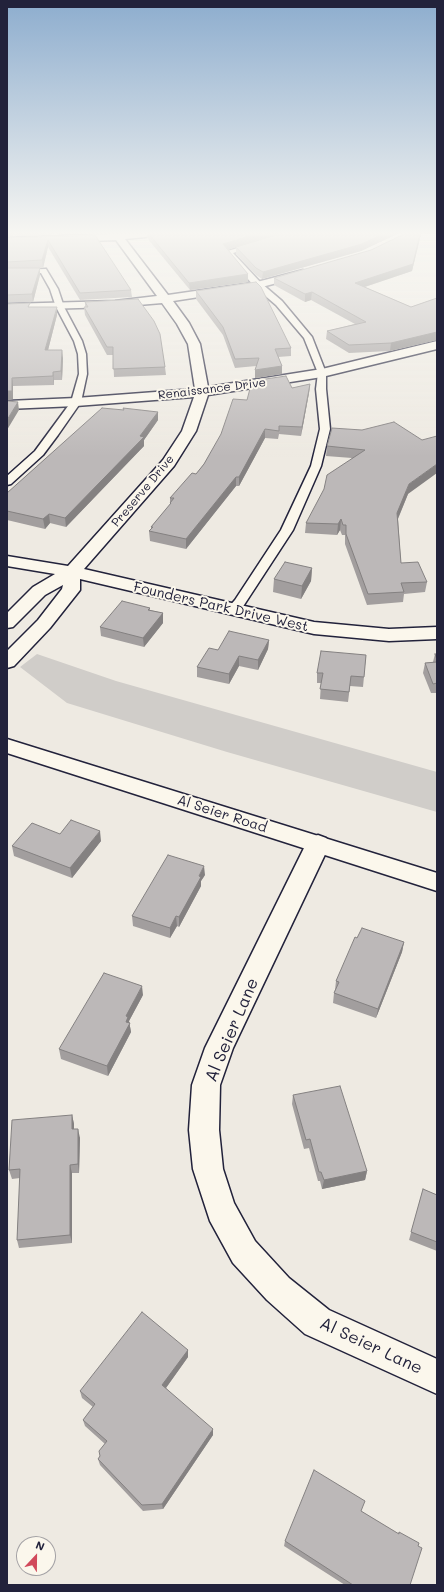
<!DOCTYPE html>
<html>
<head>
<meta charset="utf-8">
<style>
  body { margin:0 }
  #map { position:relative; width:444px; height:1592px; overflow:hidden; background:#eeeae2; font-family:Mali,sans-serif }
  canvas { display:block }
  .frame { position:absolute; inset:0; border:8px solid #22223b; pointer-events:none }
  .north { position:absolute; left:16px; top:1536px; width:40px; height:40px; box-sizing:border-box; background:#fbf7ec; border:1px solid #a4a2a5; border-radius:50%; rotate:22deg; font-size:11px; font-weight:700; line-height:16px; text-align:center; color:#22223b }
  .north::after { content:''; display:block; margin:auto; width:14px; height:18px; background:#d1495b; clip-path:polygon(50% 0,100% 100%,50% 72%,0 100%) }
</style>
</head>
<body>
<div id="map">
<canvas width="444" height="1592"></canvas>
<div class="frame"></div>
<div class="north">N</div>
</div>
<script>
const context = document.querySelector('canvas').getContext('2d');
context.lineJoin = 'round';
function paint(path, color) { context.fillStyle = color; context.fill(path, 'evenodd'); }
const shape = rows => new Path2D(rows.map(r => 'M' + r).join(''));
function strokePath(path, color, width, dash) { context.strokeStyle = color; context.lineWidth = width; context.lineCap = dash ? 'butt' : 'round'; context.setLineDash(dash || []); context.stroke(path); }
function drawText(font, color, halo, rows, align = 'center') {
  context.font = font + ' Mali,sans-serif'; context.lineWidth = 4; context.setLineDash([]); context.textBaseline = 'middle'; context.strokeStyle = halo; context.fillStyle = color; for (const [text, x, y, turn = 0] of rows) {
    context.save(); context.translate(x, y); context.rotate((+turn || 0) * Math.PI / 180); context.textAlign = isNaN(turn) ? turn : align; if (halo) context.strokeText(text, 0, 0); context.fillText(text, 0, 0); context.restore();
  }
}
const green = shape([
  [37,654,116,681,437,772,437,812,227,752,67,703,20,667]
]);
const lane = shape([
  [286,234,297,234,233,253,261,283,282,301,312,337,326,373,326,389,330,429,321,466,293,530,244,605,236,613,232,614,226,610,235,600,281,530,311,466,320,429,316,389,318,373,304,338,276,305,255,287,224,252,286,234],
  [46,269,58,289,64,307,82,341,86,354,87,374,81,402,58,435,43,455,11,484,7,485,7,476,35,451,71,402,79,374,78,354,74,341,56,307,50,289,41,273,7,274,7,270,46,269]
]);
const street = shape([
  [111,234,151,234,146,237,125,239,168,295,257,282,303,270,308,273,307,275,258,288,173,301,189,323,200,344,208,387,322,369,437,341,437,349,322,377,208,395,196,431,174,466,84,569,314,622,389,629,437,627,437,639,389,641,314,634,80,579,80,590,50,628,14,666,7,668,7,651,38,620,62,589,63,585,45,595,13,627,7,628,7,613,33,587,55,574,7,566,7,556,68,566,163,460,182,431,194,397,76,406,7,409,7,401,76,398,195,389,188,344,177,324,162,303,115,307,7,310,7,304,115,301,157,296,116,240,7,244,7,238,111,234],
  [318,835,326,838,330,844,233,1048,220,1085,219,1130,223,1169,234,1203,255,1241,289,1278,329,1310,437,1359,437,1394,305,1334,267,1300,233,1263,210,1221,193,1169,189,1130,192,1085,205,1048,306,844,310,838,318,835]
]);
const secondary = shape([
  [7,739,437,873,437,891,7,753,7,739]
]);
const wall = shape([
  [7,234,71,234,7,236],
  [147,234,397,234,361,251,262,279,256,275,236,254,236,247,228,250,248,274,248,282,190,290,147,238],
  [404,234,421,234,412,271,365,287,411,307,437,298,437,340,390,351,349,353,326,339,327,331,355,324,311,300,305,302,274,285,274,278,371,250],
  [95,235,131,290,132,297,80,300,48,247,43,268,36,268,40,275,33,302,7,302,7,238],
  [196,291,291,348,291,356,278,357,282,366,282,374,255,378,256,366,235,368,223,335,196,299],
  [85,302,165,367,166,375,114,377,113,355,107,355,85,315,84,307,85,307],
  [30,307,57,315,48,350,63,358,62,380,54,380,54,385,13,386,13,399,7,400],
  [310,384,309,393,301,436,279,434,278,439,265,438,239,486,236,486,186,549,150,541,149,531,151,529,151,527,170,505,170,498,196,474,204,464,247,400,292,388],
  [158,412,158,420,144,440,144,446,66,527,50,523,45,529,7,520,7,493],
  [362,430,408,494,398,519,401,563,427,582,425,592,404,594,403,602,367,605,345,544,345,535,342,535,340,530,337,535,305,533,306,523,352,458,326,456,327,446],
  [312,568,311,581,301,599,273,592,274,579],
  [150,608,150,610,163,613,163,623,144,647,101,636,100,627],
  [269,640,268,649,258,670,239,666,229,684,197,677,197,667,218,650],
  [435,654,437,654,437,693,431,693,423,673,425,663,433,662],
  [366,655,363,687,350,686,348,702,320,699,321,683,317,683,317,673],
  [60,834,101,841,72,878,14,856,12,846],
  [205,875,201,881,201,886,179,927,177,926,170,938,133,926,132,916],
  [357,938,404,942,402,952,376,1018,333,1003,334,993,335,990,336,981],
  [143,995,129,1021,131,1032,108,1076,61,1059,59,1049],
  [293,1095,367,1171,365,1180,322,1189,320,1181,318,1181,309,1148,304,1149,292,1104],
  [72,1115,74,1124,74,1129,80,1138,79,1173,72,1173,72,1243,19,1248,17,1240,20,1178,12,1179,9,1170],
  [423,1189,437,1195,437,1251,409,1240],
  [188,1350,188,1357,166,1388,213,1435,163,1509,143,1511,100,1465,98,1459,100,1456,105,1444,85,1426,83,1420,93,1407,82,1398,80,1391],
  [361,1511,398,1534,399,1532,410,1585,345,1585,284,1546,285,1541]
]);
const shadedWall = shape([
  [257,234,281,234,223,251,223,244],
  [383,234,397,234,361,251,262,279,263,272],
  [420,234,421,234,412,271,355,290,355,283],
  [48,240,48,247,43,268,42,260],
  [40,268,40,275,33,302,32,294],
  [248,274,248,282,190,290,189,283],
  [312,292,311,300,305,302,305,294],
  [57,307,57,315,46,358,45,350],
  [437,332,437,340,390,351,391,343],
  [62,350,63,358,62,380,61,371],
  [282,366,282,374,255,378,255,370],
  [53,372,54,380,54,385,53,376],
  [12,378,13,386,13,399,7,400,7,391],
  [310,384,309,393,301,436,302,427],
  [18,402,19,410,7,430,7,420],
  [158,412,158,420,144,440,144,446,66,527,65,518,140,436],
  [265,429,265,438,239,486,239,477],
  [437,464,437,473,408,494,396,523,397,513,409,484],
  [236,477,236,486,186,549,186,539],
  [49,514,50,523,45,529,43,519],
  [341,519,340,530,337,535,338,524],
  [312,568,311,581,301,599,302,586],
  [163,613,163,623,144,647,143,638],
  [269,640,268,649,258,670,258,660],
  [239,656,239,666,229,684,229,674],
  [100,831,101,841,72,878,70,868],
  [204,866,205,875,201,881,201,886,179,927,179,917,199,876],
  [176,916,177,926,170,938,170,928],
  [404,942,402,952,376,1018,378,1009],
  [142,986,143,995,129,1021,131,1032,108,1076,107,1066,126,1016],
  [72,1115,74,1124,74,1138,72,1129],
  [78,1129,80,1138,79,1173,78,1164],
  [70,1165,72,1173,72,1243,70,1235],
  [367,1171,365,1180,322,1189,324,1180],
  [188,1350,188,1357,163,1392,162,1385],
  [213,1429,213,1435,163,1509,162,1504]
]);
const building = shape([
  [149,234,257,234,223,244,248,274,189,283,149,234],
  [279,234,383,234,362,244,263,272,256,268,236,247,279,234],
  [404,234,420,234,413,264,355,283,411,307,437,298,437,332,391,343,349,345,327,331,366,322,312,292,305,294,274,278,371,250,404,234],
  [95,235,131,290,80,293,48,240,42,260,7,262,7,238,95,235],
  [7,268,40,268,32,294,7,295,7,268],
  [256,282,261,287,291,348,275,349,282,366,255,370,259,358,235,359,223,327,196,291,256,282],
  [138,299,154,321,160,334,165,367,113,369,113,347,107,347,84,307,88,307,85,302,138,299],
  [30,303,28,307,57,307,45,350,62,350,61,371,53,372,53,376,12,378,12,391,7,391,7,304,30,303],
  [286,376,292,388,310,384,302,427,279,426,279,431,265,429,239,477,236,477,186,539,149,531,153,527,151,527,171,503,170,503,174,498,170,498,192,473,196,474,204,464,221,434,233,399,247,400,252,381,286,376],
  [7,401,18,402,7,420,7,401],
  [102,408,124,410,123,408,158,412,140,436,144,437,65,518,49,514,43,519,7,511,7,493,102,408],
  [394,422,422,440,437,436,437,464,409,484,397,513,401,563,418,562,427,582,401,583,404,592,368,594,346,534,346,525,343,525,341,519,338,524,306,523,324,489,327,475,365,450,327,446,332,428,362,430,394,422],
  [285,562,312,568,302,586,274,579,285,562],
  [122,601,150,608,148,610,163,613,143,638,100,627,122,601],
  [229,631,269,640,258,660,239,656,229,674,197,667,209,648,218,650,229,631],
  [321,651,366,655,364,677,351,676,349,692,320,689,323,673,317,673,321,651],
  [435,654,437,654,437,660,435,654],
  [437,662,437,683,433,684,425,663,437,662],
  [71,820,100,831,70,868,12,846,32,823,60,834,71,820],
  [168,855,204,866,199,876,201,877,179,917,176,916,170,928,132,916,168,855],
  [362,928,404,942,378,1009,334,993,339,982,336,981,355,937,357,938,362,928],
  [104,973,142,986,126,1016,128,1017,126,1022,130,1023,107,1066,59,1049,104,973],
  [340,1086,367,1171,324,1180,321,1172,319,1172,310,1139,306,1140,293,1095,340,1086],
  [72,1115,72,1129,78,1129,78,1164,70,1165,70,1235,17,1240,20,1169,9,1170,12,1120,72,1115],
  [423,1189,437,1195,437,1242,411,1232,423,1189],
  [142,1312,188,1350,162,1385,213,1429,162,1504,142,1505,98,1459,100,1456,99,1451,107,1441,83,1420,95,1404,80,1391,142,1312],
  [314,1470,365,1501,361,1511,399,1534,399,1532,419,1543,418,1546,422,1548,410,1585,353,1585,285,1541,314,1470]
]);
const farStreetnames = [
  ["Renaissance Drive",212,389,-7],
  ["Preserve Drive",143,491,-50]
];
const streetNames = [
  ["Founders Park Drive West",221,607,13],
  ["Al Seier Road",222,814,18]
];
const nearStreetnames = [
  ["Al Seier Lane",232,1030,-67],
  ["Al Seier Lane",371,1346,25]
];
paint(green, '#d0cdc9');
strokePath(lane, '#22223b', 3);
strokePath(street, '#22223b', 3);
strokePath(secondary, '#22223b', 3);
paint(lane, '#fbf7ec');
paint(street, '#fbf7ec');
paint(secondary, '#fbf7ec');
paint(wall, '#a29e9e');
paint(shadedWall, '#848181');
paint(building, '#bcb8b8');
strokePath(building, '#848181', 1);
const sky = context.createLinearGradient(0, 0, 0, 457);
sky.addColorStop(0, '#8dadce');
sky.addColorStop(0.51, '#f7f6f2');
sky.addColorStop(1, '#f7f6f200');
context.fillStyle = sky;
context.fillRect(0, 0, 444, 457);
drawText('12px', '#22223b', '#fbf7ec', farStreetnames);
drawText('14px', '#22223b', '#fbf7ec', streetNames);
drawText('17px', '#22223b', '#fbf7ec', nearStreetnames);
</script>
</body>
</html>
